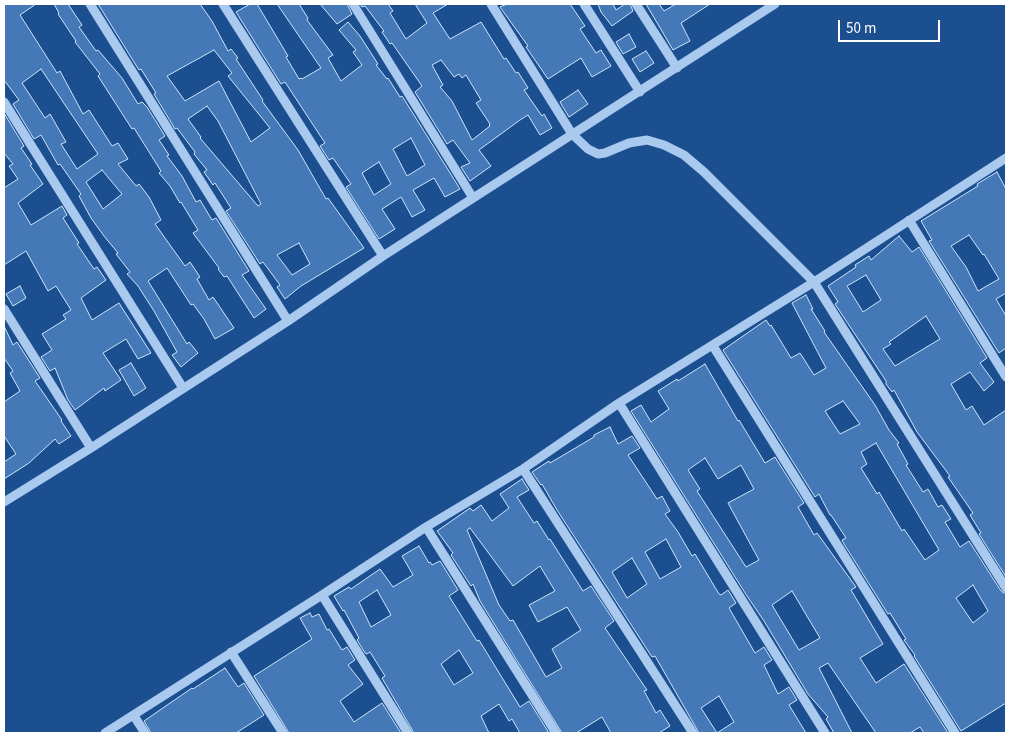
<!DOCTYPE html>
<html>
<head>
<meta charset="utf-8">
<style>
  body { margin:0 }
  #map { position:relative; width:1010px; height:737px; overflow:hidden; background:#1b4f8f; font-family:"Source Sans 3",sans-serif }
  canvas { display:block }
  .frame { position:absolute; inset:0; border:5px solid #fff; pointer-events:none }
  .scale { position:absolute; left:838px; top:20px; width:102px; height:22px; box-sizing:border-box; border:2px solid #fff; border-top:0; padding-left:6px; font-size:15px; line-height:18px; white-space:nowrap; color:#fff; -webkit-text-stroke:4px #1b4f8f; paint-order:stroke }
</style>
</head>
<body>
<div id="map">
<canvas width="1010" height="737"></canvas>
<div class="frame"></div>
<div class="scale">50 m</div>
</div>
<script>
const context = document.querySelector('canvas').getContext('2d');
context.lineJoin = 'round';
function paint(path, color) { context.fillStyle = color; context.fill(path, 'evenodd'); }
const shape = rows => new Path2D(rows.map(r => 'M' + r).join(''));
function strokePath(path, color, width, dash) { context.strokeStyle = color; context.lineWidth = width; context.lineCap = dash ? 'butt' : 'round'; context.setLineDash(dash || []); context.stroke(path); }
const building = shape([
  [4,4,36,4,20,15,57,73,60,71,83,114,89,110,112,146,118,143,128,159,118,164,136,186,139,184,149,197,161,220,155,224,185,266,190,262,200,277,197,279,209,300,213,297,234,328,215,339,204,319,193,304,191,305,167,268,148,281,187,344,189,342,198,353,181,367,172,355,177,352,154,311,138,286,127,274,130,272,116,254,118,253,104,236,91,218,79,196,81,194,60,164,58,165,41,135,34,139,13,104,19,100,4,80,4,4],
  [41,69,98,154,77,169,61,144,66,142,50,114,45,118,22,83,41,69],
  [102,170,122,194,103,209,86,182,102,170],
  [54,4,68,4,82,25,79,27,96,51,98,50,122,78,138,104,142,102,147,107,165,136,159,140,169,155,167,156,182,176,196,202,200,200,212,220,216,218,249,271,242,275,266,309,254,318,227,276,224,277,218,269,219,268,193,233,198,230,181,202,180,203,170,186,159,173,161,171,134,128,132,129,98,76,100,74,75,42,76,41,58,14,59,13,54,4],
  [98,4,200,4,212,21,228,51,231,49,238,58,236,59,263,100,262,101,298,150,326,199,328,198,364,248,301,286,285,299,277,287,280,285,263,262,260,264,226,211,231,208,215,183,213,185,204,172,207,170,194,154,195,152,177,128,175,129,154,94,156,93,141,69,139,70,98,4],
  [214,50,232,73,228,76,270,128,251,142,219,81,185,101,167,76,214,50],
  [207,106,218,121,261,204,258,206,200,138,201,137,188,119,207,106],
  [299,243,310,264,292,275,277,255,299,243],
  [250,4,257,4,288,56,286,57,299,79,301,78,302,79,321,68,277,4,299,4,308,18,307,20,333,55,328,58,341,81,362,65,353,52,356,50,339,30,348,22,360,36,378,64,376,65,387,79,388,78,400,97,402,96,404,99,460,189,445,197,434,178,413,190,425,210,412,217,401,197,382,209,395,229,379,239,346,187,351,184,333,158,329,160,320,146,325,143,285,82,281,84,236,12,250,4],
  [411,138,425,165,407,176,393,149,411,138],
  [379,162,391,184,374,195,362,173,379,162],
  [320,4,347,4,352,14,337,24,320,4],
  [360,4,388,4,393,11,390,13,406,39,427,23,415,4,448,4,433,13,450,39,481,22,504,59,506,58,516,73,518,72,528,88,524,90,542,116,544,114,552,128,540,135,528,115,520,120,479,150,491,166,470,181,461,167,470,163,453,140,447,144,415,92,422,86,392,43,390,44,382,32,384,31,365,6,362,7,360,4],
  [441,60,454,77,459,74,462,78,466,75,481,100,476,103,490,124,489,125,490,126,472,140,452,101,440,87,443,85,432,65,441,60],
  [507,4,570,4,585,26,580,29,596,53,601,50,611,66,592,77,581,58,548,79,526,47,528,46,500,7,507,4],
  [598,4,613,4,616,10,625,4,630,4,633,11,612,26,601,12,598,4],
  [646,4,659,4,664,11,676,4,710,4,681,23,690,41,673,50,646,4],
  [629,34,636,47,623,54,616,42,629,34],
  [646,51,654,63,640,72,632,59,646,51],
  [578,90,588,104,569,117,560,102,578,90],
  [4,113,24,146,21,148,32,164,30,165,43,184,18,203,31,225,62,206,67,215,63,218,79,243,77,244,94,269,97,267,106,280,81,298,92,320,119,303,151,353,138,359,126,339,103,353,121,380,105,391,104,388,75,410,68,400,55,368,50,371,41,357,52,350,42,334,66,319,63,315,71,310,56,286,48,291,26,251,4,265,4,188,18,179,9,166,13,164,4,153,4,113],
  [997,172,1006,189,1006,293,996,299,1006,316,1006,348,999,353,929,241,932,240,921,221,978,186,977,184,997,172],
  [969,235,983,255,984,254,999,279,978,291,966,267,951,246,969,235],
  [899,236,912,252,919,247,987,358,980,363,994,382,984,391,970,372,951,384,966,410,972,406,984,425,1006,410,1006,577,979,534,981,533,970,515,973,513,948,477,950,476,917,432,894,390,892,392,886,384,886,381,835,304,838,302,828,286,856,267,855,265,869,256,871,260,899,236],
  [866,275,881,300,863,312,847,286,866,275],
  [926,316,940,339,895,366,883,349,891,344,889,342,926,316],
  [20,286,26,298,13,306,6,294,20,286],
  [806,295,813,309,811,309,825,331,824,332,875,405,889,430,899,443,897,444,908,464,906,465,923,492,928,489,938,507,942,505,951,519,945,522,960,547,969,541,1001,591,1006,594,1006,703,961,731,914,656,915,655,904,640,906,639,890,613,888,614,844,544,842,540,846,538,831,515,830,515,819,494,815,497,723,350,766,320,770,326,771,325,791,358,800,353,814,375,826,368,792,303,806,295],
  [843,401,860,424,840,434,825,411,843,401],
  [876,443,939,550,925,560,904,529,902,531,879,492,877,494,861,468,867,464,861,452,876,443],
  [973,585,988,611,973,623,956,598,973,585],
  [4,326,13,345,17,342,40,378,35,381,62,420,61,421,71,436,59,444,55,439,29,463,4,479,4,462,16,454,4,436,4,402,20,391,10,373,13,371,4,358,4,326],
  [131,363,146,388,134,396,119,370,131,363],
  [705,364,738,421,739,420,765,463,775,457,804,503,798,507,814,535,817,533,856,587,851,590,883,644,860,658,876,683,904,664,948,733,924,733,920,727,910,733,876,733,828,663,819,668,852,733,834,733,826,719,828,717,808,694,764,621,747,596,631,411,641,405,651,422,669,409,658,391,677,379,678,381,705,364],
  [705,458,718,479,741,465,754,489,728,503,759,560,746,567,697,491,700,489,688,470,705,458],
  [792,591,820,638,799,650,772,605,792,591],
  [610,427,618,444,632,436,640,448,628,455,657,499,662,496,670,511,665,514,678,532,692,556,695,554,719,594,721,595,728,590,736,603,729,608,755,653,764,647,772,660,764,665,778,694,789,687,797,700,789,705,806,733,699,733,655,656,652,657,557,510,542,484,541,485,532,472,549,461,550,463,594,437,594,435,610,427],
  [666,539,681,567,660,579,645,552,666,539],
  [632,558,647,584,627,598,612,572,632,558],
  [719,696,734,722,717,733,701,708,719,696],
  [522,479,529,490,517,497,534,523,537,521,549,540,550,539,583,591,591,586,614,621,605,628,647,690,644,691,656,713,660,710,670,726,659,733,611,733,602,717,576,733,562,733,480,601,473,584,471,586,451,555,453,553,437,531,470,508,473,511,481,505,492,521,509,508,500,494,522,479],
  [470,528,513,586,540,566,555,591,529,605,538,622,567,607,581,630,552,649,562,668,546,677,513,620,510,621,499,605,467,530,470,528],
  [419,546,429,563,430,562,432,565,440,561,458,590,449,596,477,641,479,640,520,707,529,701,549,733,520,733,512,719,509,721,499,704,481,716,489,733,414,733,382,678,385,676,370,652,367,654,365,653,357,640,359,638,344,610,343,611,334,596,349,587,351,589,380,569,393,587,413,575,402,556,419,546],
  [377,590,391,615,371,627,359,602,377,590],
  [459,650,473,673,454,685,441,664,459,650],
  [310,613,312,617,319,614,327,630,329,629,342,650,347,647,355,660,348,665,363,684,340,701,354,722,382,703,401,733,289,733,254,676,312,639,300,618,310,613],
  [225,668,238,687,244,683,264,715,236,733,151,733,144,721,192,688,193,689,225,668]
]);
const minor = shape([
  [90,4,288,321],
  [223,4,383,256],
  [353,4,473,198],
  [491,4,572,134,588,149,598,154,605,153,629,143,647,140,664,145,684,155,704,172,814,282,1006,588],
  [584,4,640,92],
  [636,4,677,68],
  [4,102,183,388],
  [909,220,1006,377],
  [4,309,91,448],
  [713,346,955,733],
  [619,403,825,733],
  [523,469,693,733],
  [4,502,91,448,288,321,383,256,775,4],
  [426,527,556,733],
  [322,595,426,527,523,469,619,403,814,282,1006,158],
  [231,652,283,733],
  [134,716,145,733],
  [105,733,322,595,408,733]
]);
paint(building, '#4478b7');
strokePath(building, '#cfe3fa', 1);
strokePath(minor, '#a9c9ee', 9);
</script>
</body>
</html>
